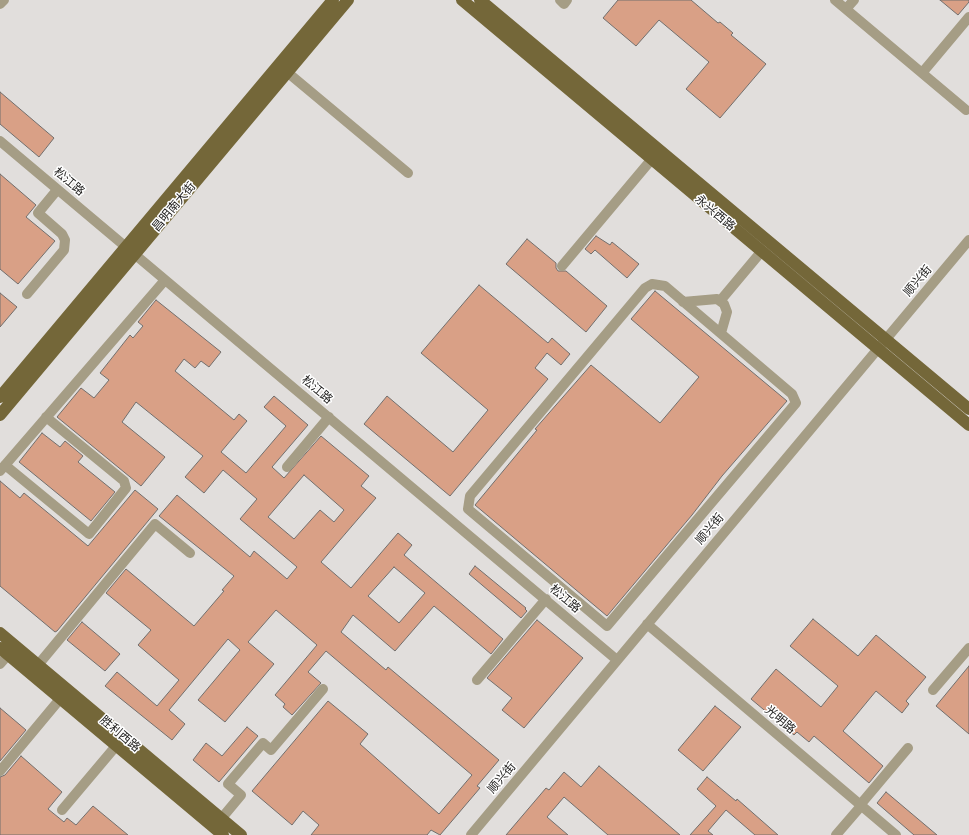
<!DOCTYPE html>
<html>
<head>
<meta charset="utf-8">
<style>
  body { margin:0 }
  canvas { display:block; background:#e1dedc }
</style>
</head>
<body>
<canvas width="969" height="835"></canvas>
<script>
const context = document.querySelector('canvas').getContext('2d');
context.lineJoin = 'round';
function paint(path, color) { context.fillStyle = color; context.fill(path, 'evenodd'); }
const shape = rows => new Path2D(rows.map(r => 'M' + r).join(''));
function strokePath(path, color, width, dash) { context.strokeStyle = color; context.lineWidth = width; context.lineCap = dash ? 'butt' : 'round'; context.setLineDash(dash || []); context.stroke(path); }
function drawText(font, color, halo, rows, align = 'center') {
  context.font = font + ' Figtree,"Noto Sans SC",sans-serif'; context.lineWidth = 3; context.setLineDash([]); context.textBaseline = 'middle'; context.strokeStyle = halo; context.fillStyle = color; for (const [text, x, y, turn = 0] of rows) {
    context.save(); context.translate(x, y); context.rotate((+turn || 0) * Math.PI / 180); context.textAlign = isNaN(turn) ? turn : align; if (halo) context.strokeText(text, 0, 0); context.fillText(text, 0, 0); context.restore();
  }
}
const building = shape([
  [618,0,691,0,718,23,720,22,733,33,731,35,766,64,720,118,686,89,709,62,659,20,636,46,603,18,618,0],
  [940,0,969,0,969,2,958,15,940,0],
  [0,92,54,138,39,157,0,124,0,92],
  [0,174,36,205,26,217,55,241,18,284,0,269,0,174],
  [596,236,610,245,612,242,639,264,627,278,595,250,591,254,585,249,596,236],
  [527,239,556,263,556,268,558,271,566,271,607,306,586,332,506,264,527,239],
  [479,285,548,343,552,338,570,354,561,365,547,353,535,368,548,379,450,496,364,424,387,396,453,452,488,410,421,353,479,285],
  [655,291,787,401,722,476,692,515,607,616,475,505,537,430,535,429,591,365,660,423,699,377,631,319,655,291],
  [0,293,17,307,0,327,0,293],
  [156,300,221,352,209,367,201,361,195,368,184,359,175,371,234,420,239,414,247,421,221,452,246,473,286,426,264,407,274,396,308,425,272,467,284,478,321,436,369,476,361,486,376,498,321,562,351,588,398,533,412,545,404,555,503,639,491,654,434,606,395,651,353,615,341,632,386,670,388,667,499,760,477,786,480,788,440,835,431,830,427,835,311,835,319,825,303,811,292,825,252,791,328,701,368,734,360,744,439,814,472,775,326,651,308,672,321,683,292,715,283,707,285,704,275,695,317,645,276,610,248,642,274,664,225,722,198,700,240,650,228,639,169,710,185,724,172,740,105,686,117,672,157,706,179,680,138,645,151,630,106,593,126,569,194,626,224,591,222,590,234,576,159,516,177,495,250,557,254,551,287,579,297,567,240,519,257,499,223,470,204,493,185,477,203,456,136,402,122,422,165,457,141,486,57,417,81,388,94,398,109,380,100,373,130,335,133,338,143,326,138,322,156,300],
  [304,475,344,510,334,522,320,510,294,539,268,517,304,475],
  [394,567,425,593,399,623,368,596,394,567],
  [42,433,60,447,65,441,83,456,78,462,115,492,91,521,19,462,42,433],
  [0,481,20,498,24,493,88,546,135,490,158,509,57,631,55,632,0,586,0,481],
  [475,566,526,608,525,609,527,611,521,618,469,574,475,566],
  [813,619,858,656,876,635,926,677,906,701,909,704,902,713,876,691,843,731,883,766,869,783,814,736,809,742,797,732,794,735,751,699,776,669,821,707,838,686,790,646,813,619],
  [537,620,583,658,524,728,502,710,512,698,487,678,537,620],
  [82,622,120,654,105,671,67,640,82,622],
  [969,666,969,734,936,706,969,666],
  [715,706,741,727,703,771,678,750,715,706],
  [0,708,26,730,0,761,0,708],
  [247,727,258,736,219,782,193,760,206,743,222,756,247,727],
  [21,756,62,792,48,809,64,822,67,818,76,825,93,806,128,835,0,835,0,777,5,775,21,756],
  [599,766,680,835,608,835,564,797,547,817,568,835,506,835,546,788,549,790,564,772,581,787,599,766],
  [707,777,736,801,737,799,778,835,755,835,726,810,708,831,713,835,690,835,716,806,697,789,707,777],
  [886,792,937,835,914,835,877,803,886,792]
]);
const minor = shape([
  [560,0,564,4,567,0],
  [835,0,966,110],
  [0,4,4,0],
  [846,9,854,0],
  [287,72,408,173],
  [922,73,969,17],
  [0,141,617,660],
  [562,266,651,160],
  [652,284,665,286,792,394,796,403,607,626,468,509,470,496,645,288,652,284],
  [27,294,64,250,65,240,62,234,38,213,57,190],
  [720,301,761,252],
  [683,302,717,299,724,304,727,312,721,333],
  [5,465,89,534,126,488,124,481,46,417],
  [287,467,329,417],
  [0,471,165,280],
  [647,624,896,835],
  [0,664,8,655],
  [38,665,155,524,190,553],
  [477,680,546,599],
  [933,690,969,648],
  [0,771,60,699],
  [860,805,908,748],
  [62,810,116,746],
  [221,819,241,795,228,784,263,743,271,750,323,689],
  [471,835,969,240],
  [836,835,861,806]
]);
const major = shape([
  [462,0,969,425],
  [480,0,969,409],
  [0,397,333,0],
  [0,415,348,0],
  [0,633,241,835],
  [0,648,223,835]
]);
const streetNames = [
  ["松江路",69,182,40],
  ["昌明南大街",174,207,-50],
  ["永兴西路",715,213,40],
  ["顺兴街",918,281,-50],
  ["松江路",317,390,40],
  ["顺兴街",710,529,-50],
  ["松江路",565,599,40],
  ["光明路",780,720,40],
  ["胜利西路",120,734,40],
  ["顺兴街",502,778,-50]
];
paint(building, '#d9a086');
strokePath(building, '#726f6d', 1);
strokePath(minor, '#a59d85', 10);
strokePath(major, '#746739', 12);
drawText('12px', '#1d1c1b', '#fff', streetNames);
</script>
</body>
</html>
